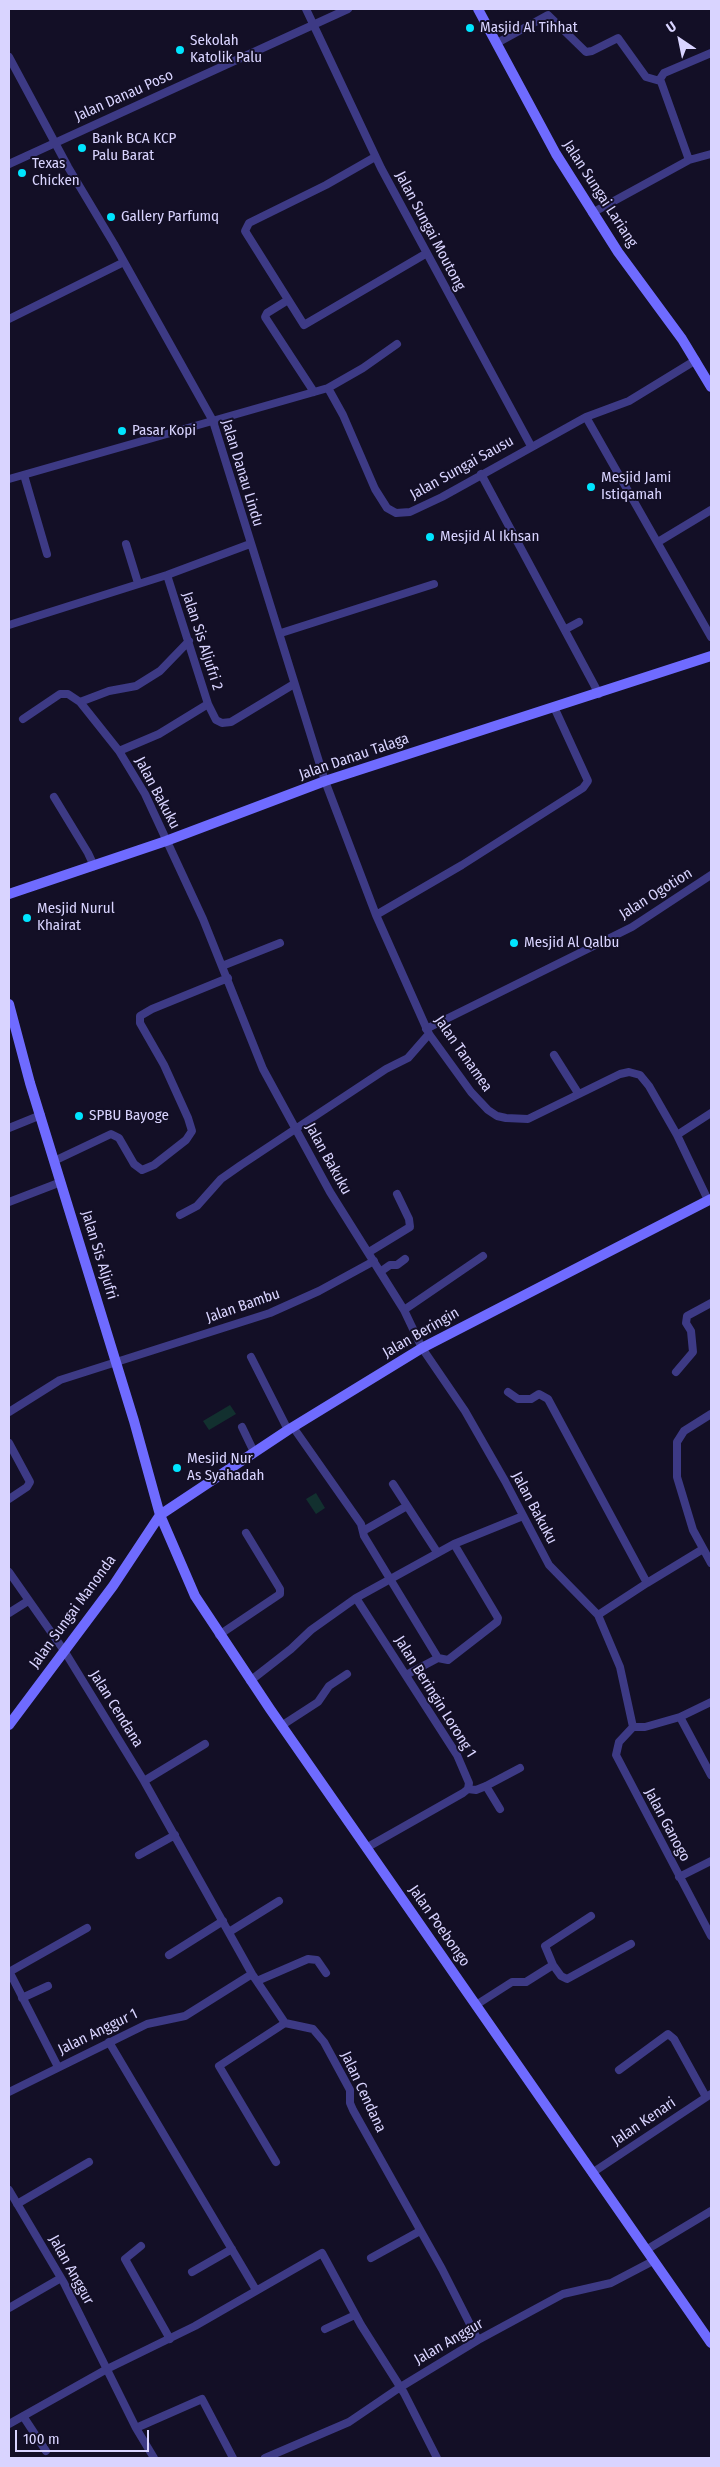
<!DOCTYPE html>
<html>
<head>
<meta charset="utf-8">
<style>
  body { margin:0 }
  #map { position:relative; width:720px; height:2467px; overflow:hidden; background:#130f26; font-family:"Fira Sans Condensed",sans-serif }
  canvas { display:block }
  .frame { position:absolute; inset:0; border:10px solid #d9d4ff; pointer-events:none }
  .north { position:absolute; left:655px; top:15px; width:50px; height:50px; -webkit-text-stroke:4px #130f26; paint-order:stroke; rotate:326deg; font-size:14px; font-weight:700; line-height:20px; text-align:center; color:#d9d4ff }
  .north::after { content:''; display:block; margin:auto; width:18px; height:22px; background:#d9d4ff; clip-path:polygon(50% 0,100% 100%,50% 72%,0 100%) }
  .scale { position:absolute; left:15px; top:2430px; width:134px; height:22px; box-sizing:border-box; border:2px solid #d9d4ff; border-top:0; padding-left:6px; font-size:15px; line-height:18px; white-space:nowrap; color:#d9d4ff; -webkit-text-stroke:4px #130f26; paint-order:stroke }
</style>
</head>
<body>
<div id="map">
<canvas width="720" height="2467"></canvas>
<div class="frame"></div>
<div class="north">U</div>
<div class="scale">100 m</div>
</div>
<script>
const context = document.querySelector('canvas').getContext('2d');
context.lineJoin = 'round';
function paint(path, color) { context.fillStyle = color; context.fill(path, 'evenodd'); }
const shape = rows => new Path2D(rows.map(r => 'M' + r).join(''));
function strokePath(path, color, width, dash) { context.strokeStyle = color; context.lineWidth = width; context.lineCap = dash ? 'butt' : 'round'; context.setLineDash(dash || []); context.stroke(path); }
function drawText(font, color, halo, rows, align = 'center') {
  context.font = font + ' "Fira Sans Condensed",sans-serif'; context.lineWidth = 4; context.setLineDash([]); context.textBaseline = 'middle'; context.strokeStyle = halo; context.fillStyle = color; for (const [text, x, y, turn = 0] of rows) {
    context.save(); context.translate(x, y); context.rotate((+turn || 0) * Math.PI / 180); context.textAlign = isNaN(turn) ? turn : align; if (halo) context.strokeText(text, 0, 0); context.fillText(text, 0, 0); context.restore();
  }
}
const green = shape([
  [230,1405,236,1414,209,1430,203,1421],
  [316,1493,325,1508,316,1514,306,1499]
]);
const street = shape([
  [306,9,381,168,531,446],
  [497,43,548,15,586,52,592,51,618,38,646,77,660,81],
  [9,57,68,167,114,244,213,421,325,781,376,915,429,1034,471,1092,488,1110,497,1116,506,1118,528,1119,620,1074,629,1072,640,1075,649,1086,677,1135,708,1200],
  [375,157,326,185,249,223,245,231,304,325,427,253],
  [689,160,660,79,664,73,711,53],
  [9,164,348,9],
  [592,213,689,160,711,154],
  [288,300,267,313,265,317,314,392],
  [9,319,124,262],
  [328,388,363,368,397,344],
  [586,417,711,637],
  [481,474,599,694],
  [24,475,47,554],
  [9,479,328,388,343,415,375,489,387,508,396,513,410,512,442,497,586,417,629,401,696,360],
  [658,542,711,510],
  [126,544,138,583],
  [9,625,167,575,250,544],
  [566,629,579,622],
  [281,633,434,584],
  [189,641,160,671,136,686,109,691,80,702,119,751,145,794,203,919,263,1069,330,1192,404,1310,422,1348,465,1411,505,1481,549,1565,598,1615,620,1667,633,1727],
  [208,704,216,720,222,723,231,722,294,684],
  [23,719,60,694,68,694,80,702],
  [119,751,159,734,208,704,167,575],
  [54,797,88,853,94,866],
  [376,915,462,865,583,788,588,781,554,707],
  [222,966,280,943],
  [426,1029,632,927,711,875],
  [554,1055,578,1093],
  [9,1128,41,1115],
  [677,1135,711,1113],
  [54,1161,111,1134,119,1138,134,1164,142,1170,154,1165,186,1140,192,1131,188,1118,164,1065,140,1023,140,1016,152,1009,228,978],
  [9,1202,61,1182],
  [180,1215,197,1206,221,1179,241,1165,386,1069,408,1058,429,1034],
  [369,1252,410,1227,409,1219,397,1194],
  [380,1272,390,1265,397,1265,405,1259],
  [404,1310,483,1256],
  [251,1357,288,1430],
  [676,1372,693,1352,691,1331,686,1323,687,1316,711,1303],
  [508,1392,518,1399,531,1399,539,1394,548,1399,647,1583,598,1615],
  [9,1412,60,1380,270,1313,319,1291,374,1261],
  [711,1414,684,1431,677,1442,677,1477,693,1530,711,1563],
  [242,1427,254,1452],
  [293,1427,361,1524,364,1536,438,1658],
  [9,1443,30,1482,27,1487,9,1499],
  [393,1484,437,1552],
  [363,1531,407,1506],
  [9,1572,65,1652,144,1781,252,1974,285,2023,313,2029,324,2042,350,2090,350,2103,353,2110,442,2269,478,2340],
  [647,1583,703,1549],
  [356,1598,457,1755,469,1783,468,1789,463,1793,366,1848],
  [9,1613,28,1601],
  [219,1635,280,1594,280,1589,246,1533],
  [406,1675,438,1658,448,1660,497,1622,498,1618,454,1544],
  [250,1681,291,1649,311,1630,356,1598,454,1544,523,1516],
  [680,1717,711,1775],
  [281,1726,318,1702,329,1686,347,1674],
  [633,1727,619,1742,616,1755,711,1936],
  [633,1727,645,1727,680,1717,711,1702],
  [144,1781,205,1744],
  [486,1786,500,1809],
  [468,1789,476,1790,486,1786,520,1768],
  [139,1855,175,1835],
  [679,1877,711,1861],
  [229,1932,279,1901],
  [169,1955,223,1921],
  [553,1965,561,1976,567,1979,631,1944],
  [9,1971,58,2067],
  [9,1972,87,1928],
  [257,1981,308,1959,317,1960,326,1973],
  [22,1998,48,1986],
  [476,2005,512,1982,526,1982,553,1965,545,1946,591,1916],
  [109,2042,256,2290],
  [619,2070,668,2034,674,2039,706,2097],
  [9,2092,147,2024,185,2016,252,1974],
  [276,2162,219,2066,285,2023],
  [592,2173,711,2094],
  [9,2190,64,2283,136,2428,154,2458],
  [17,2204,89,2162],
  [141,2246,125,2259,170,2339],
  [646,2250,711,2211],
  [371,2258,420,2231],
  [192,2272,232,2249],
  [9,2308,61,2278],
  [325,2329,355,2315],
  [23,2416,46,2451],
  [9,2424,107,2369,195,2326,322,2253,361,2325,404,2393,437,2458],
  [136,2428,202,2399,233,2458],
  [265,2458,349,2422,399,2388,478,2340,563,2294,611,2283,653,2261]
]);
const secondary = shape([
  [478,9,556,154,618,252,682,339,711,387],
  [9,894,166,841,325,781,711,656],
  [9,1004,30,1083,134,1421,160,1515,195,1596,270,1709,711,2343],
  [9,1725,113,1586,160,1515,288,1430,422,1348,711,1199]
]);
const markers = [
  [470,28,5,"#00e5ff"],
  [180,50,5,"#00e5ff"],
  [82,148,5,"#00e5ff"],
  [22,173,5,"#00e5ff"],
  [111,217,5,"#00e5ff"],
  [122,431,5,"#00e5ff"],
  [591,487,5,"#00e5ff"],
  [430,537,5,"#00e5ff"],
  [27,918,5,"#00e5ff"],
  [514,943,5,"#00e5ff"],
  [79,1116,5,"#00e5ff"],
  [177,1468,5,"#00e5ff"]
];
const poiNames = [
  ["Masjid Al Tihhat",480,28],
  ["Sekolah",190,41],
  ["Katolik Palu",190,58],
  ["Bank BCA KCP",92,139],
  ["Palu Barat",92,156],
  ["Texas",32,164],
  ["Chicken",32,181],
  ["Gallery Parfumq",121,217],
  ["Pasar Kopi",132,431],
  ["Mesjid Jami",601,478],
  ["Istiqamah",601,495],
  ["Mesjid Al Ikhsan",440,537],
  ["Mesjid Nurul",37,909],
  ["Khairat",37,926],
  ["Mesjid Al Qalbu",524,943],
  ["SPBU Bayoge",89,1116],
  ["Mesjid Nur",187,1459],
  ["As Syahadah",187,1476]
];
const streetNames = [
  ["Jalan Danau Poso",124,96,-24],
  ["Jalan Sungai Lariang",600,194,57],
  ["Jalan Sungai Moutong",430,231,62],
  ["Jalan Sungai Sausu",462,468,-29],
  ["Jalan Danau Lindu",242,473,73],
  ["Jalan Sis Aljufri 2",202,641,72],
  ["Jalan Danau Talaga",354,757,-19],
  ["Jalan Bakuku",157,793,62],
  ["Jalan Ogotion",656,894,-32],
  ["Jalan Tanamea",463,1054,55],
  ["Jalan Bakuku",328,1159,61],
  ["Jalan Sis Aljufri",99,1255,73],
  ["Jalan Bambu",243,1306,-19],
  ["Jalan Beringin",421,1333,-30],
  ["Jalan Bakuku",534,1508,62],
  ["Jalan Sungai Manonda",73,1612,-54],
  ["Jalan Beringin Lorong 1",435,1697,58],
  ["Jalan Cendana",116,1709,58],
  ["Jalan Ganogo",667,1825,62],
  ["Jalan Poebongo",439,1926,55],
  ["Jalan Anggur 1",98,2032,-26],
  ["Jalan Cendana",363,2092,65],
  ["Jalan Kenari",644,2122,-34],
  ["Jalan Anggur",71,2270,61],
  ["Jalan Anggur",449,2342,-30]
];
paint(green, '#12302f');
strokePath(street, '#3d3a85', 8);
strokePath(secondary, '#6f6bff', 10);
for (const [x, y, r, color] of markers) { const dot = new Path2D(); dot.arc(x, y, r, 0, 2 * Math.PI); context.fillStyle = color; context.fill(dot); strokePath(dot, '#130f26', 2); }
drawText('15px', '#d9d4ff', '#130f26', poiNames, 'left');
drawText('15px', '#d9d4ff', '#130f26', streetNames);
</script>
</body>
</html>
